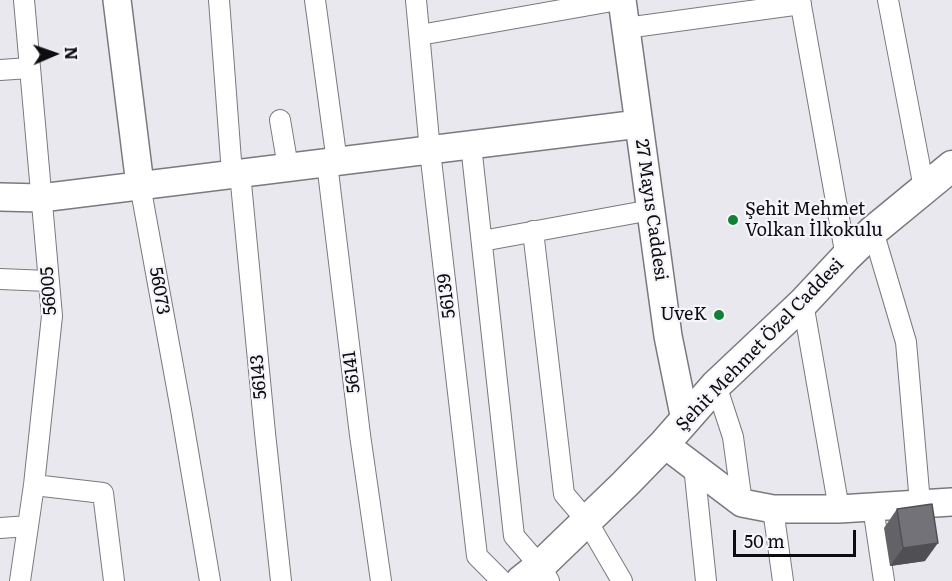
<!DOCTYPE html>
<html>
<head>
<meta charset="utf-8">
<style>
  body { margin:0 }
  #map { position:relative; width:952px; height:581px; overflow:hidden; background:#e8e8ee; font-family:Literata,serif }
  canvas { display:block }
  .north { position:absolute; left:24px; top:24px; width:60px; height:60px; -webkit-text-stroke:4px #f6f5fb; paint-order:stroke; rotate:88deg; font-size:16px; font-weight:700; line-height:24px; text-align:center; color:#0d0d0f }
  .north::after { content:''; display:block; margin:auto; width:21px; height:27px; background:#0d0d0f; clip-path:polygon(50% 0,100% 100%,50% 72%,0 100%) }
  .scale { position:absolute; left:733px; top:530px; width:123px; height:27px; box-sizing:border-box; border:3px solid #0d0d0f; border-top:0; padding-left:8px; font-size:18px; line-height:21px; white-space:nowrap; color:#0d0d0f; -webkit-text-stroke:4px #f6f5fb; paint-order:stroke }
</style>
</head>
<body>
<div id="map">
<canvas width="952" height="581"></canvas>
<div class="north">N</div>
<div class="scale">50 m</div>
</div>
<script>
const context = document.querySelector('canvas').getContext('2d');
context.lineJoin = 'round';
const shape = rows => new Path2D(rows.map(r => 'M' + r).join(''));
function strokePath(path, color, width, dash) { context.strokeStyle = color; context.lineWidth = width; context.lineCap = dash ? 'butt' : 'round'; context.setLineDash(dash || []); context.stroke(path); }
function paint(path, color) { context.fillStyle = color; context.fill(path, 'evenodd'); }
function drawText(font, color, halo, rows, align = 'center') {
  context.font = font + ' Literata,serif'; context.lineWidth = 4.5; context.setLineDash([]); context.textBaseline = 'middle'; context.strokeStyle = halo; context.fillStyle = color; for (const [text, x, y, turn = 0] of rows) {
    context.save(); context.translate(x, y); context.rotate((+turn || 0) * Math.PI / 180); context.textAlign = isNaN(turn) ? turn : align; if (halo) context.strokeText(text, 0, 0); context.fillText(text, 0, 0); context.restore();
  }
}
const street = shape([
  [219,0,232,174],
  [315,0,337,162],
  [416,0,430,151,477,556,502,581],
  [800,0,846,257],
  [888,0,924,188],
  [626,28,801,4],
  [420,35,618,0],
  [0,70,29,68],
  [280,120,288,167],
  [471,145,514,536,540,566,549,581],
  [327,163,360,435,381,581],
  [240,173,265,433,281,581],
  [140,185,181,410,210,581],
  [533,231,564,494,587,521,622,581],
  [873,231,906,342,920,503],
  [482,241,651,210],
  [0,279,48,281],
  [803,303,839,509],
  [716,385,733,437,742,503],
  [694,466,706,581],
  [34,485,103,493,114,581],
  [873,507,884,581],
  [773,509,783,581],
  [0,528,28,526],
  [20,581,34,485,52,316,24,0]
]);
const secondary = shape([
  [117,0,140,185],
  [622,0,668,336,685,420],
  [0,197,41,198,639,124],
  [664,444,742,503,773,509,839,509,952,502]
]);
const primary = shape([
  [521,581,540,566,625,484,664,444,716,385,803,303,846,257,873,231,952,166]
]);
const wall = shape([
  [897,509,925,561,890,566,884,528]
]);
const shadedWall = shape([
  [938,543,925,561,890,566,903,548]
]);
const building = shape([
  [932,504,938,543,903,548,897,509,932,504]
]);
const markers = [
  [733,220,6,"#128138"],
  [719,315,6,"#128138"]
];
const streetNames = [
  ["27 Mayıs Caddesi",651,210,82],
  ["56005",49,291,-94],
  ["56073",159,291,80],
  ["56139",447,296,-97],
  ["Şehit Mehmet Özel Caddesi",760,345,-46],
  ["56141",352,372,-97],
  ["56143",259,377,-95]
];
const poiNames = [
  ["Şehit Mehmet",745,210],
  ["Volkan İlkokulu",745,231],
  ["UveK",707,315,"right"]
];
strokePath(street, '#7a797f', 22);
strokePath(secondary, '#7a797f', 30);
strokePath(primary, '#7a797f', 33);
strokePath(street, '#fff', 20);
strokePath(secondary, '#fff', 27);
strokePath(primary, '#fff', 30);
paint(wall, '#636267');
paint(shadedWall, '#505054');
paint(building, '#737278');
strokePath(building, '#505054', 1.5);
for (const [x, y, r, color] of markers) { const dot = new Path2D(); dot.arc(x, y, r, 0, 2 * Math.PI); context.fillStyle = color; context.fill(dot); strokePath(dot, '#f6f5fb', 2); }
drawText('18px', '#0d0d0f', '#f6f5fb', streetNames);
drawText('18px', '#0d0d0f', '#f6f5fb', poiNames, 'left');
</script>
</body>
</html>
